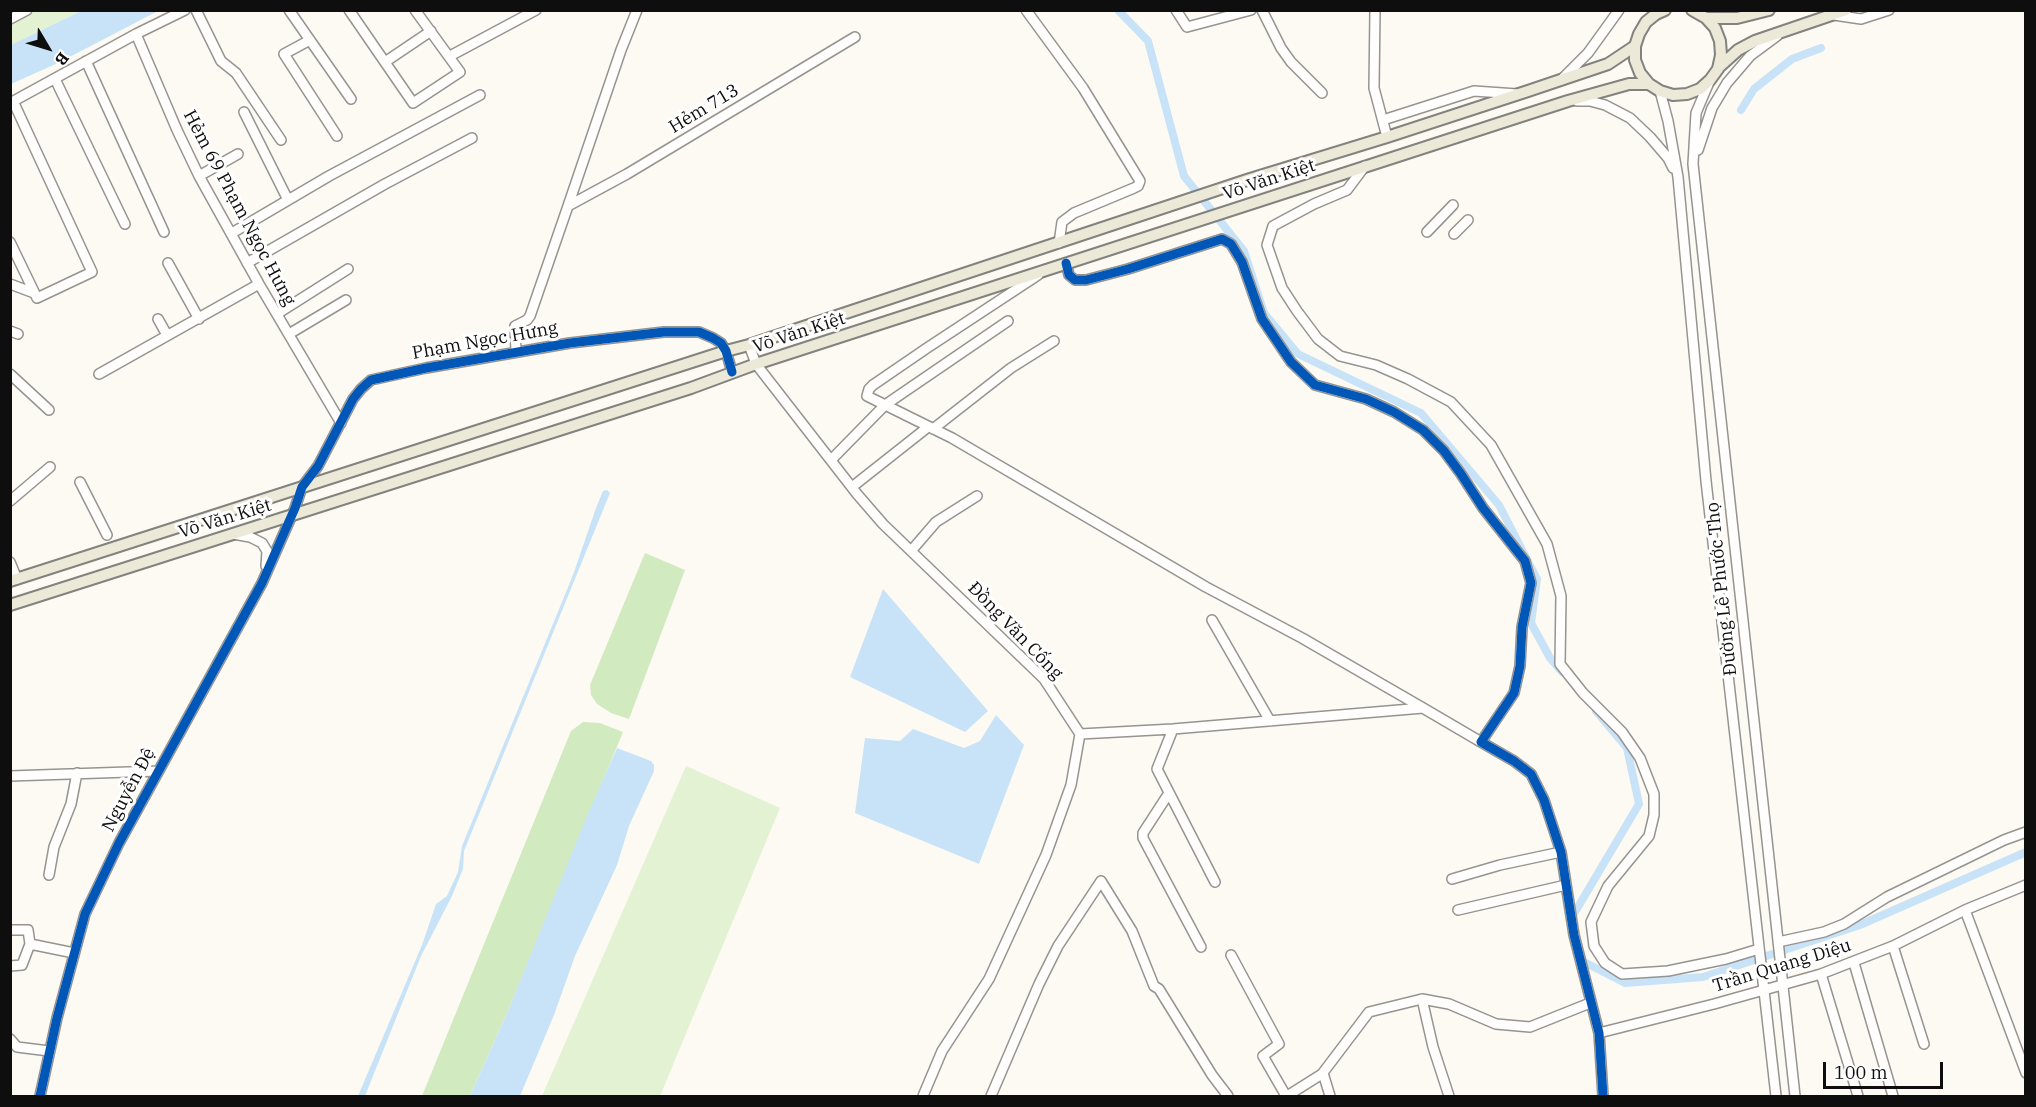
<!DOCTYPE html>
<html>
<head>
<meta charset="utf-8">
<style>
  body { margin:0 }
  #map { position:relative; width:2036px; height:1107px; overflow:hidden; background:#fcfaf2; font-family:"IBM Plex Serif",serif }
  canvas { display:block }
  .frame { position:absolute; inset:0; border:12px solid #0e0e0e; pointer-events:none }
  .north { position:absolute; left:18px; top:18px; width:60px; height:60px; -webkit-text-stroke:4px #fff; paint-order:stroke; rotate:128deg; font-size:16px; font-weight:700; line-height:24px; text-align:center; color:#0e0e0e }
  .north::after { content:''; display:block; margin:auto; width:21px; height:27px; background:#0e0e0e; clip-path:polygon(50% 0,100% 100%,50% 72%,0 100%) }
  .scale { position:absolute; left:1823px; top:1062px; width:120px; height:27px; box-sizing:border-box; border:3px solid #0e0e0e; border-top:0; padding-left:8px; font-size:18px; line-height:21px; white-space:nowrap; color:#0e0e0e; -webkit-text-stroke:4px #fff; paint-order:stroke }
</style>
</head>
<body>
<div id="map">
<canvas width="2036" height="1107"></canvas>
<div class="frame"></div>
<div class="north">B</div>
<div class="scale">100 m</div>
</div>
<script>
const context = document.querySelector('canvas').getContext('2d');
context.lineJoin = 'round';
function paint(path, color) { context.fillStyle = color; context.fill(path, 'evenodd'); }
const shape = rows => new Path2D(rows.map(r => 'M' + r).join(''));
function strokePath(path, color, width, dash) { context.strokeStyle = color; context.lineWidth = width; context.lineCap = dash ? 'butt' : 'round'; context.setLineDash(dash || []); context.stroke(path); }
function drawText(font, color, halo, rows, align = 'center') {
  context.font = font + ' "IBM Plex Serif",serif'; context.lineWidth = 6; context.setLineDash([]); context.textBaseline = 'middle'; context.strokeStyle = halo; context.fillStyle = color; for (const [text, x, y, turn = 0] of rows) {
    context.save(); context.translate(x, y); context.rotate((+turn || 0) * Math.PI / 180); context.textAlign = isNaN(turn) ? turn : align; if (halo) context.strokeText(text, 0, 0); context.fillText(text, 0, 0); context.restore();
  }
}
const green = shape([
  [36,11,81,11,11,45,11,24],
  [686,766,780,808,660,1096,542,1096]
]);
const forest = shape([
  [645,553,685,570,629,719,611,713,597,704,591,695,590,685],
  [583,722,600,723,623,732,508,1011,470,1096,422,1096,571,731]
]);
const water = shape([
  [81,11,158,11,58,63,11,84,11,45],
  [607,490,610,493,464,851,463,869,452,896,421,956,365,1096,358,1096,422,945,436,904,447,896,458,872,462,846,573,575,596,508,603,491],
  [883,589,988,711,965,732,850,677],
  [996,715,1024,745,979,864,855,813,865,738,900,741,913,729,964,748,980,741],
  [617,748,651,761,654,765,654,771,629,826,617,865,575,956,554,1015,520,1096,470,1096,508,1011,584,823]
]);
const canal = shape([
  [1118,10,1148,41,1184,176,1244,251,1264,313,1298,354,1421,413,1499,505,1537,579,1531,623,1550,658,1562,672],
  [1741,110,1754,89,1792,59,1821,48],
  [1573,922,1572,917,1639,804,1627,748,1596,711],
  [1581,955,1582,961,1625,983,1703,977,1860,925,2026,852]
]);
const minor = shape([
  [196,10,221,61,236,73,281,140],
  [289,10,351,99],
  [349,10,413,103,460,72,415,10],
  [1026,10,1083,88,1140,181,1138,186,1134,188,1074,213,1062,222,1059,243],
  [1176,10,1187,27,1251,10],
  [1262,10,1281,48,1291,62,1322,93],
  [1375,10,1374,88,1387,137],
  [1834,15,1861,19,1889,10],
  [10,19,27,10],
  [136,34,177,130,199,176,259,284,341,423],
  [310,40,284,54,337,136],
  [450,56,536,10],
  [86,61,164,232],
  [385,62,431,31],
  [55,79,125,224],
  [1561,80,1588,53,1619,10],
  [1710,80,1696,113,1693,164,1795,1096],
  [1660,91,1668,121,1678,177,1706,481,1776,1096],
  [1577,101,1590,101,1605,105,1630,118,1650,137,1668,158,1673,168],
  [10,103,136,34,185,10],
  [244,112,288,200],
  [1383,120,1474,91,1517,94],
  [1698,150,1712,108,1727,83,1750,56,1777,36],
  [1365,166,1347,190,1314,204,1273,226,1267,245,1282,288,1297,311,1318,339,1340,356,1376,365,1408,379,1451,402,1491,445,1547,544,1561,596,1560,664,1583,693,1622,732,1640,758,1654,794,1654,815,1649,836,1608,886,1591,922,1594,946,1605,963,1622,974,1668,971,1726,959,1759,949],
  [199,176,238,154],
  [568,206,621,50,637,10],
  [1427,232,1453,205],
  [232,233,329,176,480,95],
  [1454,234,1468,220],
  [10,242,37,298,92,272,13,101],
  [168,263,199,319],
  [247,263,385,184,472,138],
  [1066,263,1069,275,1075,280,1086,280,1128,269,1222,239,1231,244,1242,262,1262,319,1291,362,1315,385,1366,399,1394,412,1423,430,1444,451,1461,474,1483,508,1525,561,1531,583,1522,627,1520,666,1514,693,1481,742,1514,761,1531,774,1544,800,1561,852,1574,935,1599,1033,1603,1096],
  [1038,275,927,348,873,385,869,389,867,396,952,438,1206,587,1302,638,1423,708],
  [10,284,34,293],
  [277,314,348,269],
  [158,319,167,335],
  [10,331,18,334],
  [289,334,346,300],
  [749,345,756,364,857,494,883,524,1044,679,1080,734,1071,785,1046,855,989,979,942,1051,923,1096],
  [516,352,515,326,527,320,530,316,568,206,627,174,855,37],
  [10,374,49,410],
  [99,374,259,284],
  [933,429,1011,368,1054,341],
  [831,460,885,405,1008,321],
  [80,482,107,535],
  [852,487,928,427],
  [10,501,50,467],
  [233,534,250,537,262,543,267,551,266,566],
  [911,551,936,522,977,496],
  [10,562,17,579],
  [1212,620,1270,721],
  [1173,729,1157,769,1215,882],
  [1080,734,1173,729,1423,708,1481,742],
  [10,776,158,771],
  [1169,793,1143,833,1143,838,1201,947],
  [49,875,54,847,71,804,77,773],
  [1452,879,1500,865,1561,852],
  [1458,910,1566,885],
  [1965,910,2026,1073],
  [10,930,28,930,30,944],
  [1778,942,1824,932,1844,924,1887,897,2004,840,2026,832],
  [1893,946,1924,1044],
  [1231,955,1279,1044,1263,1056,1286,1096],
  [1854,963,1893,1096],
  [10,966,22,965,30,944,74,953],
  [1821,974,1858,1096],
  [1422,999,1433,1047,1449,1096],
  [1599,1033,1714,1004,1821,974,1893,946,1965,910,2026,885],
  [10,1039,17,1047,49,1051],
  [1323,1073,1330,1096],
  [40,1096,57,1018,85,914,119,843,262,583,295,508,302,487,318,466,353,399,361,389,371,380,426,368,570,343,664,332,699,332,713,338,721,343,726,351,732,372],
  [991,1096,1039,984,1058,946,1101,881,1132,931,1154,986,1159,989,1212,1075,1228,1096],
  [1287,1096,1322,1074,1369,1012,1422,999,1449,1004,1496,1024,1530,1027,1590,1003]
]);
const major = shape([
  [1665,10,1656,14,1646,22,1639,34,1635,46,1635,60,1640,73,1649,84,1660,91,1673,95,1687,94,1700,89,1710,80,1718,69,1721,55,1720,41,1715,28,1706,18,1692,10],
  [1706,18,1737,18,1769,10],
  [1718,68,1738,50,1755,41,1846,10],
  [10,581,726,351,749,345,1250,179,1387,137,1528,91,1608,64,1635,46],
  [10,605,691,388,756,364,1568,101,1629,84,1649,84]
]);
const cycleway = shape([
  [1066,263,1069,275,1075,280,1086,280,1128,269,1222,239,1231,244,1242,262,1262,319,1291,362,1315,385,1366,399,1394,412,1423,430,1444,451,1461,474,1483,508,1525,561,1531,583,1522,627,1520,666,1514,693,1481,742,1514,761,1531,774,1544,800,1561,852,1574,935,1599,1033,1603,1096],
  [40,1096,57,1018,85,914,119,843,262,583,295,508,302,487,318,466,353,399,361,389,371,380,426,368,570,343,664,332,699,332,713,338,721,343,726,351,732,372]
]);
const streetNames = [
  ["Hẻm 713",704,109,-31],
  ["Võ Văn Kiệt",1269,180,-18],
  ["Hẻm 69 Phạm Ngọc Hưng",239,208,62],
  ["Võ Văn Kiệt",799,333,-18],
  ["Phạm Ngọc Hưng",485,341,-10],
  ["Võ Văn Kiệt",225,519,-17],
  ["Đường Lê Phước Thọ",1722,589,-96],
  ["Đồng Văn Cống",1015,631,46],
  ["Nguyễn Đệ",129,790,-62],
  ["Trần Quang Diệu",1782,966,-17]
];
paint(green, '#e3f2d2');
paint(forest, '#d2eabf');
paint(water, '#c8e3f7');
strokePath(canal, '#c8e3f7', 8);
strokePath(minor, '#959491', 12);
strokePath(major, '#82827e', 14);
strokePath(minor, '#fffefd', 9);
strokePath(major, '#ede9d8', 10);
strokePath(cycleway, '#0057b8', 9);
drawText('18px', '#0e0e0e', '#fff', streetNames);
</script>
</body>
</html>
